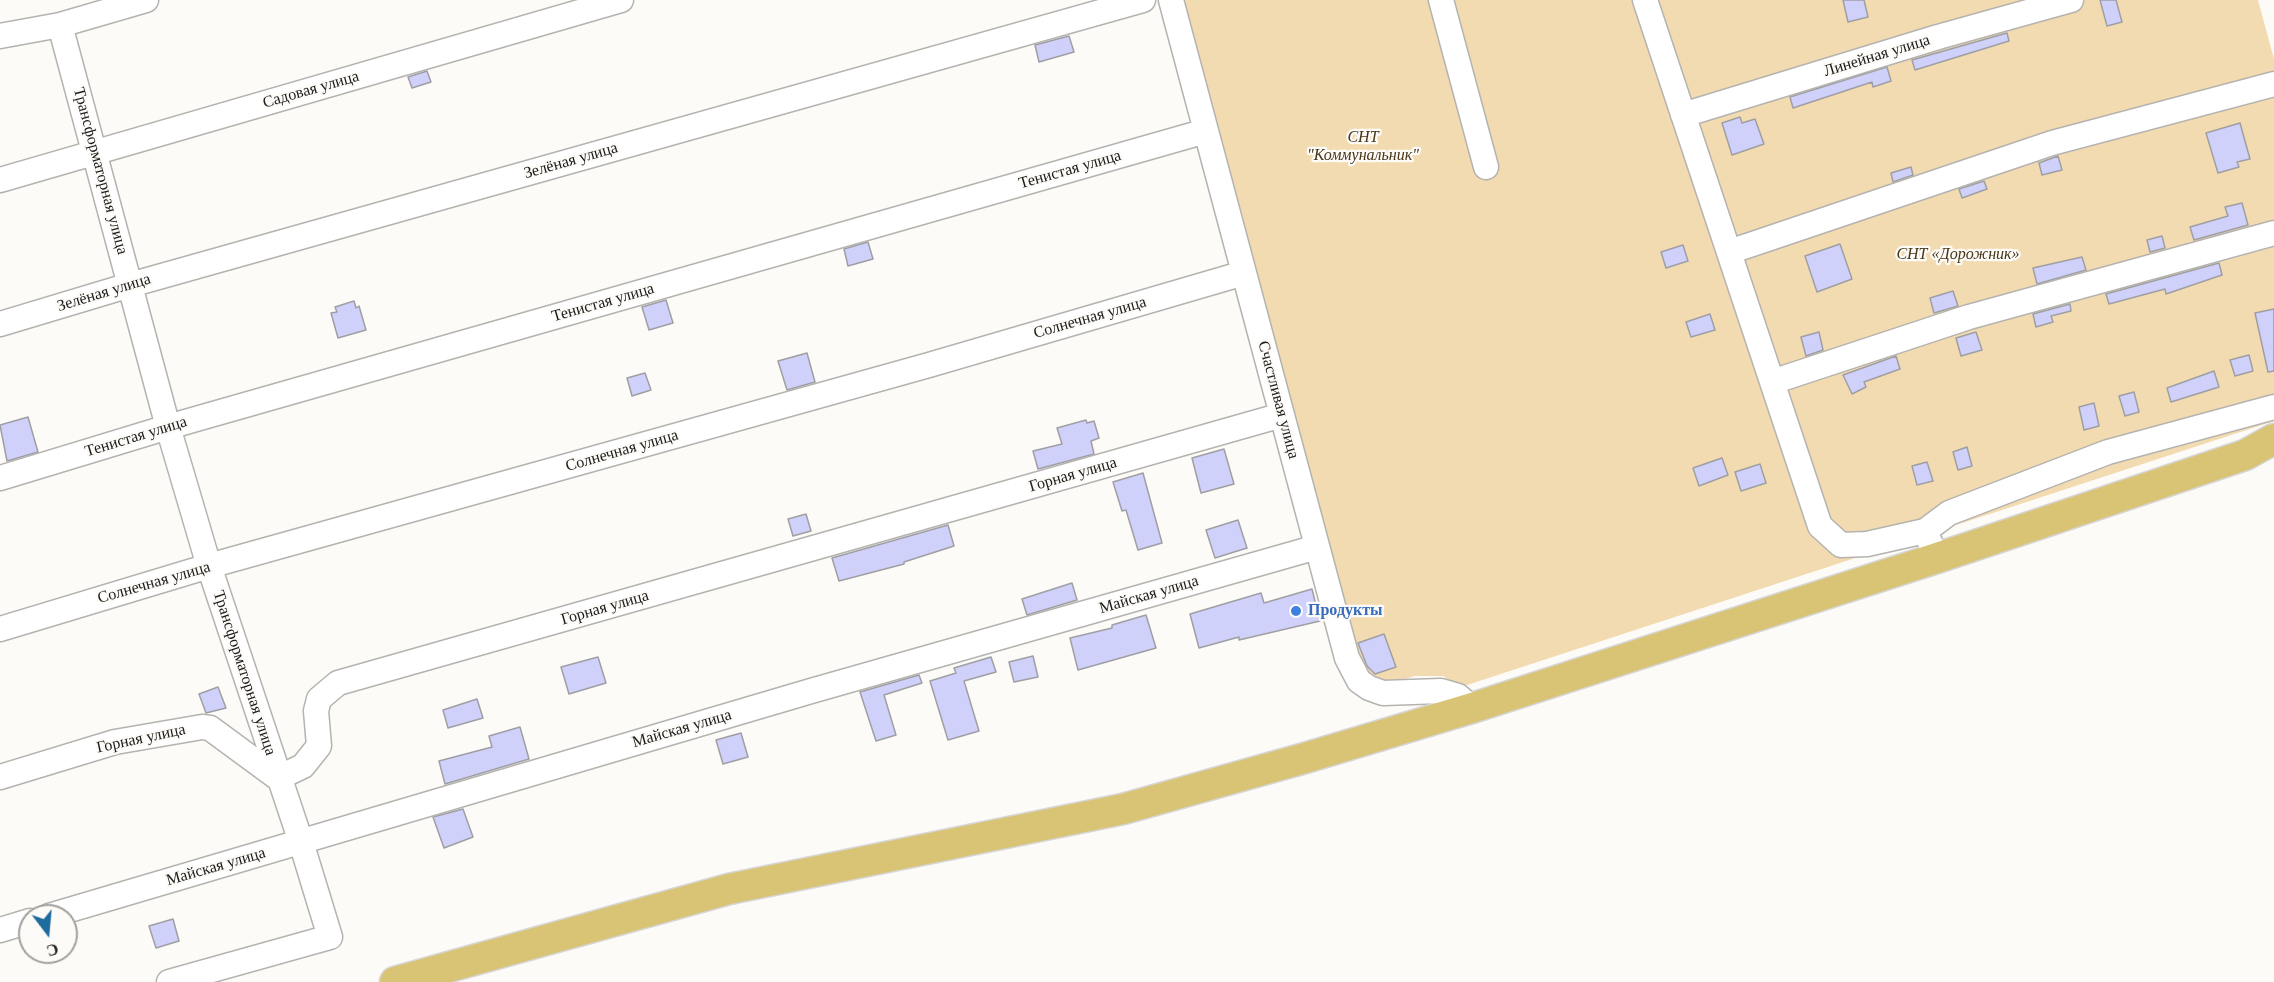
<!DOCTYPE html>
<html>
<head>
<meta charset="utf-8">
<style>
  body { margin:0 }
  #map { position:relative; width:2274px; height:982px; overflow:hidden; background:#fdfbf7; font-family:"Times New Roman",serif }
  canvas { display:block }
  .north { position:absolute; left:18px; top:904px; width:60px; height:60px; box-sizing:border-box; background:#fdfbf7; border:2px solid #a3a19f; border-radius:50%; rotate:164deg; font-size:16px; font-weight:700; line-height:24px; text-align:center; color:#1c1b1a }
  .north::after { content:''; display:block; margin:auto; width:21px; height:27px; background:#1e6b9e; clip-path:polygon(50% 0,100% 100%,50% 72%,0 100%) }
</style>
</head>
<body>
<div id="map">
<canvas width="2274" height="982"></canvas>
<div class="north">С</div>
</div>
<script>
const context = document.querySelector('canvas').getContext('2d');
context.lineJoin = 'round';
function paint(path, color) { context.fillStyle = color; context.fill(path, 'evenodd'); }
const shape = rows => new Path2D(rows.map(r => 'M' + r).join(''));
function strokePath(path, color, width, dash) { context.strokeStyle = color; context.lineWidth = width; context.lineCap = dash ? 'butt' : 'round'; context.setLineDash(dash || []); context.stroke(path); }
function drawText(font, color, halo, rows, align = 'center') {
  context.font = font + ' "Times New Roman",serif'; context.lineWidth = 4.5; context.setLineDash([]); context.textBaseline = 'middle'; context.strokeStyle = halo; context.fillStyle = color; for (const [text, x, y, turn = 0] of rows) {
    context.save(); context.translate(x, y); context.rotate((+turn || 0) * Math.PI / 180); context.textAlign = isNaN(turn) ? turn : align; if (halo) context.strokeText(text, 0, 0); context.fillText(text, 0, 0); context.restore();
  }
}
const green = shape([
  [1171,0,2258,0,2274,59,2274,421,1461,687,1443,676,1415,676,1385,685,1367,681,1352,652]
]);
const building = shape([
  [1843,0,1864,0,1868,17,1848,22,1843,0],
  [2100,0,2116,0,2122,22,2107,26,2100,0],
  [2007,33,2009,41,1915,70,1912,60,2007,33],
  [1069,36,1074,52,1039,62,1035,45,1069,36],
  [1887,67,1891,81,1873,87,1872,82,1793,108,1790,97,1887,67],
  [427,71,431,82,412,88,408,77,427,71],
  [1740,117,1742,123,1755,119,1764,144,1732,155,1722,123,1740,117],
  [2240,123,2250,159,2237,162,2239,167,2218,173,2206,133,2240,123],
  [2058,156,2062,170,2042,175,2039,163,2058,156],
  [1911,167,1913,175,1893,182,1891,173,1911,167],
  [1984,181,1987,189,1962,198,1959,189,1984,181],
  [2242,203,2248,225,2194,240,2190,227,2228,216,2225,207,2242,203],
  [2162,236,2165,248,2150,252,2147,240,2162,236],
  [868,242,873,259,848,266,844,249,868,242],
  [1840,244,1852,279,1817,292,1805,256,1840,244],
  [1683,245,1688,261,1666,268,1661,252,1683,245],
  [2082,257,2086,270,2037,284,2033,268,2082,257],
  [2219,263,2222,275,2166,294,2165,289,2109,304,2106,294,2219,263],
  [1953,291,1958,306,1934,313,1930,298,1953,291],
  [666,300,673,323,649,330,642,307,666,300],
  [354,301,356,308,359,306,366,330,338,338,331,313,337,312,335,307,354,301],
  [2070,304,2071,311,2051,316,2053,322,2036,327,2033,314,2070,304],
  [2274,309,2274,371,2268,372,2255,313,2274,309],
  [1710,314,1715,330,1691,337,1686,322,1710,314],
  [1819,332,1823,350,1806,356,1801,337,1819,332],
  [1976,332,1982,350,1961,356,1956,338,1976,332],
  [807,353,815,382,787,390,778,361,807,353],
  [2249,355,2253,371,2235,376,2230,360,2249,355],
  [1896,356,1900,369,1864,382,1866,387,1852,394,1843,375,1896,356],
  [2214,371,2219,387,2171,402,2167,388,2214,371],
  [645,373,651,390,632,396,627,378,645,373],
  [2134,392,2139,412,2125,416,2119,396,2134,392],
  [2094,403,2099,426,2084,430,2079,407,2094,403],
  [28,417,38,452,7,461,0,425,28,417],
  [1086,420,1087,423,1094,421,1099,438,1091,441,1094,454,1038,469,1033,451,1062,444,1057,428,1086,420],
  [1967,447,1972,466,1958,470,1953,452,1967,447],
  [1224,449,1234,484,1201,493,1192,458,1224,449],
  [1722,458,1728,475,1699,486,1693,468,1722,458],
  [1927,462,1933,481,1917,485,1912,466,1927,462],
  [1760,464,1766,483,1741,491,1735,472,1760,464],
  [1143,473,1162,543,1138,550,1126,510,1122,511,1113,482,1143,473],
  [806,514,811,531,793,536,788,519,806,514],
  [1238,520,1247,548,1215,558,1206,530,1238,520],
  [948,525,954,546,904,562,904,564,839,581,832,558,948,525],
  [1072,583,1077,600,1027,615,1022,599,1072,583],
  [1312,589,1320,621,1239,640,1239,637,1199,648,1190,614,1261,593,1264,603,1312,589],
  [1146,615,1156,648,1078,670,1070,638,1112,628,1112,625,1146,615],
  [1384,634,1396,667,1375,674,1367,666,1358,643,1384,634],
  [1033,656,1038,677,1014,682,1009,662,1033,656],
  [598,657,606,683,569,694,561,667,598,657],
  [991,657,996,672,964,681,979,731,948,740,930,681,956,673,954,668,991,657],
  [919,675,922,683,884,695,896,735,876,741,860,692,919,675],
  [218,687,226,708,206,713,199,694,218,687],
  [477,699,483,718,448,728,443,710,477,699],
  [520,727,529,759,445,784,439,761,492,747,489,736,520,727],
  [741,733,748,757,723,764,716,740,741,733],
  [463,809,473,837,444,848,433,817,463,809],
  [173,919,179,941,156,948,149,926,173,919]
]);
const minor = shape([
  [1171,0,1347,658,1359,681,1369,688,1383,693,1441,691,1458,696,1472,708],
  [1441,0,1486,167],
  [1645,0,1820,526,1841,545,1867,544,1925,531,1937,558],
  [60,25,168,427,209,566,301,842,330,937,169,982],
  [0,36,60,25,146,0],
  [1683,115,1938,37,2071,0],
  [0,180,621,0],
  [1729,252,2052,143,2274,84],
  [0,324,130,285,1143,0],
  [1772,382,1969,317,2274,233],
  [0,478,168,427,1206,131],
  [1925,531,1949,513,2108,452,2274,407],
  [0,629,209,566,929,365,1244,273],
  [0,777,115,742,202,727,210,728,278,778,303,766,319,746,316,711,319,699,338,683,1282,415],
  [49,916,811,691,1317,547],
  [0,930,30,921]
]);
const major = shape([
  [395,982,729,889,1123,809,1305,758,1472,708,1937,558,2245,455,2274,439]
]);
const markers = [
  [1296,611,6,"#3f7fe0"]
];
const streetNames = [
  ["Линейная улица",1877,56,-17],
  ["Садовая улица",311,90,-16],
  ["Зелёная улица",571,161,-16],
  ["Тенистая улица",1070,170,-16],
  ["Трансформаторная улица",100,171,75],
  ["Зелёная улица",104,293,-17],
  ["Тенистая улица",603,303,-16],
  ["Солнечная улица",1090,318,-16],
  ["Счастливая улица",1278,400,75],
  ["Тенистая улица",136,437,-17],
  ["Солнечная улица",622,451,-16],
  ["Горная улица",1073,475,-16],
  ["Солнечная улица",154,583,-16],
  ["Майская улица",1149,595,-16],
  ["Горная улица",605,608,-16],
  ["Трансформаторная улица",244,673,72],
  ["Майская улица",682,729,-16],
  ["Горная улица",141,739,-12],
  ["Майская улица",216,867,-16]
];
const parkNames = [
  ["СНТ",1363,138],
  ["\"Коммунальник\"",1363,156],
  ["СНТ «Дорожник»",1958,255]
];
const shopNames = [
  ["Продукты",1308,611]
];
paint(green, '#f3dbb1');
paint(building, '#cfd1fb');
strokePath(building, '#9f9fa3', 1.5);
strokePath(minor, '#b5b3af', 27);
strokePath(major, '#d6d6d6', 33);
strokePath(minor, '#fff', 24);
strokePath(major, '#d9c475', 30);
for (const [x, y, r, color] of markers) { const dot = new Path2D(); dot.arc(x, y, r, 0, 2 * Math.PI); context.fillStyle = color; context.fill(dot); strokePath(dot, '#fdfbf7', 2); }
drawText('16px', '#1c1b1a', '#fdfbf7', streetNames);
drawText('italic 16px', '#463517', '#fdfbf7', parkNames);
drawText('bold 16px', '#366cbe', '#fdfbf7', shopNames, 'left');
</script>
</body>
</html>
